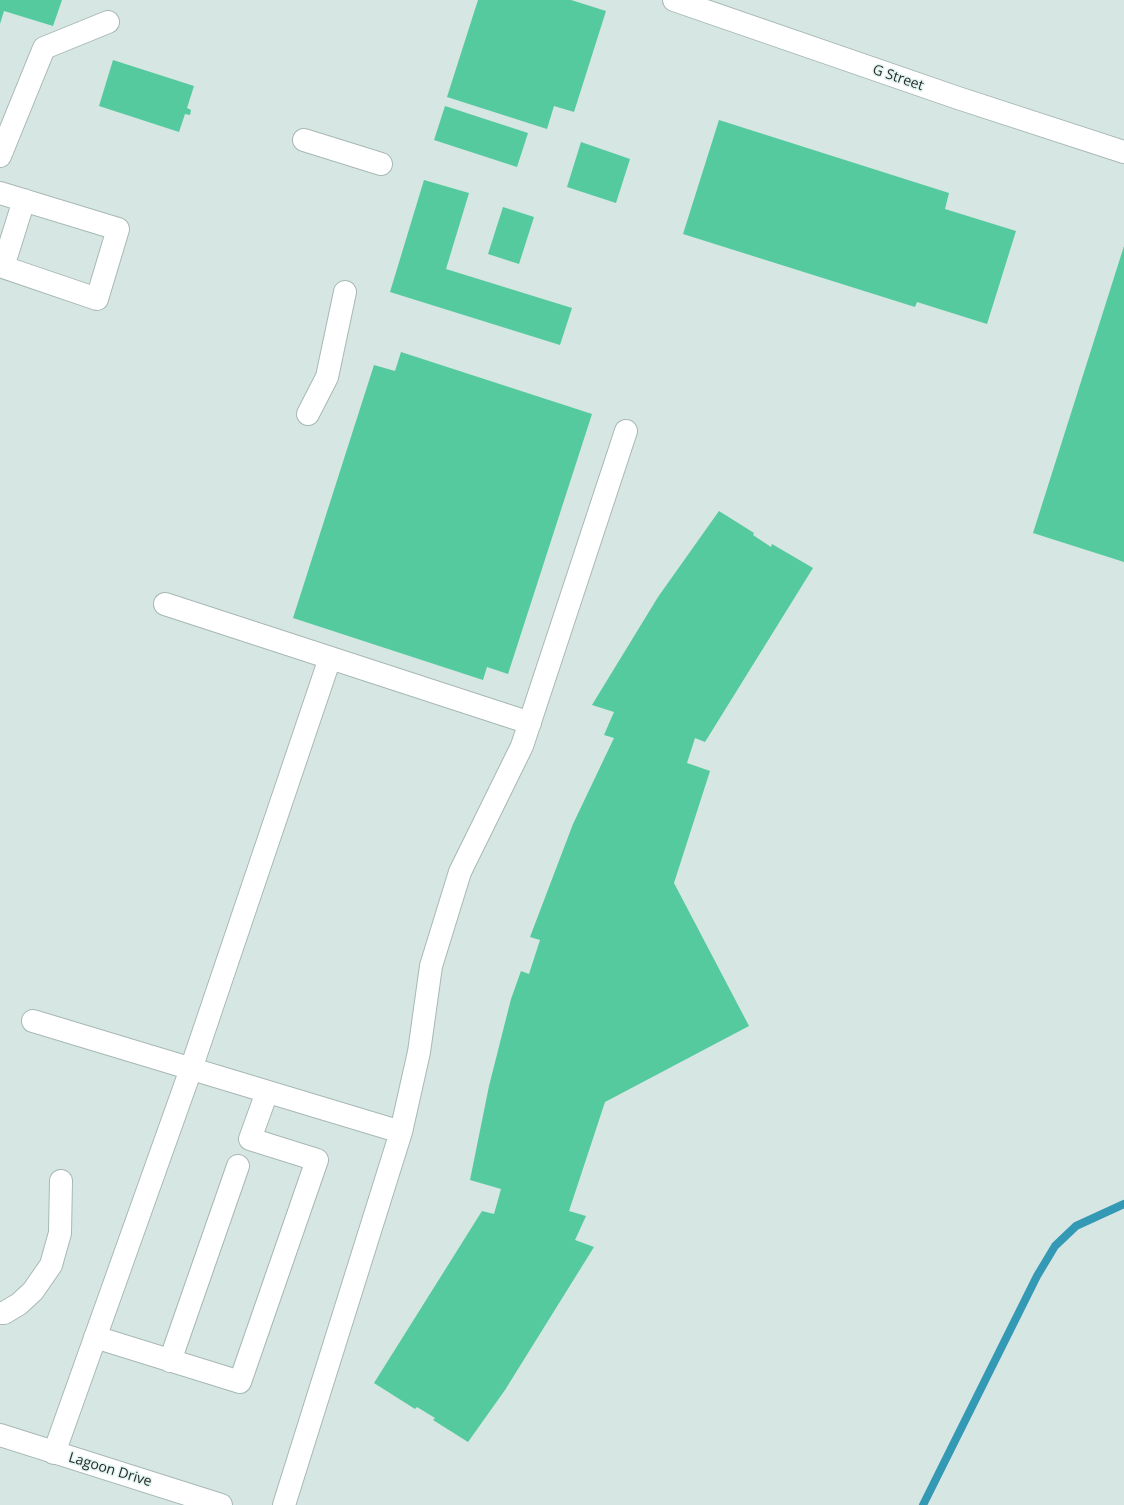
<!DOCTYPE html>
<html>
<head>
<meta charset="utf-8">
<style>
  body { margin:0 }
  canvas { display:block; background:#d5e6e3 }
</style>
</head>
<body>
<canvas width="1124" height="1505"></canvas>
<script>
const context = document.querySelector('canvas').getContext('2d');
context.lineJoin = 'round';
const shape = rows => new Path2D(rows.map(r => 'M' + r).join(''));
function strokePath(path, color, width, dash) { context.strokeStyle = color; context.lineWidth = width; context.lineCap = dash ? 'butt' : 'round'; context.setLineDash(dash || []); context.stroke(path); }
function paint(path, color) { context.fillStyle = color; context.fill(path, 'evenodd'); }
function drawText(font, color, halo, rows, align = 'center') {
  context.font = font + ' "Open Sans",sans-serif'; context.lineWidth = 3; context.setLineDash([]); context.textBaseline = 'middle'; context.strokeStyle = halo; context.fillStyle = color; for (const [text, x, y, turn = 0] of rows) {
    context.save(); context.translate(x, y); context.rotate((+turn || 0) * Math.PI / 180); context.textAlign = isNaN(turn) ? turn : align; if (halo) context.strokeText(text, 0, 0); context.fillText(text, 0, 0); context.restore();
  }
}
const stream = shape([
  [923,1505,1037,1276,1055,1246,1076,1226,1124,1204]
]);
const building = shape([
  [0,0,62,0,53,26,4,11,0,24],
  [478,0,571,0,606,11,574,112,554,106,547,129,447,97],
  [113,60,194,86,187,108,191,110,190,115,185,114,179,132,99,106],
  [445,106,528,133,517,167,434,140],
  [719,120,949,193,945,209,1016,231,987,324,917,302,915,307,683,234],
  [581,142,630,159,616,203,567,187],
  [424,180,469,193,446,269,572,308,560,345,390,292],
  [503,207,534,217,519,264,488,254],
  [1124,246,1124,562,1033,533],
  [401,352,592,414,508,674,487,667,483,680,293,618,374,365,395,371],
  [719,511,754,533,753,535,771,547,772,544,813,568,705,742,695,738,687,763,710,771,674,883,749,1026,605,1102,569,1211,586,1216,575,1240,594,1247,505,1390,468,1442,433,1420,435,1418,417,1407,415,1409,374,1383,482,1211,494,1214,501,1189,470,1180,489,1086,511,999,521,971,529,974,540,940,530,937,573,824,614,738,604,735,614,712,592,705,658,597]
]);
const minor = shape([
  [674,0,958,98,1124,152],
  [304,140,381,164],
  [0,156,44,48,108,22],
  [0,193,118,229,97,299,0,266],
  [3,267,24,200],
  [308,414,327,377,345,292],
  [165,604,530,723],
  [33,1021,401,1132],
  [0,1313,4,1313,19,1304,33,1291,51,1265,60,1233,61,1181],
  [95,1337,240,1382,317,1160,250,1139,267,1092],
  [170,1361,238,1166],
  [0,1435,221,1505],
  [54,1453,191,1069,330,658],
  [284,1505,401,1132,419,1052,431,966,460,872,522,746,626,431]
]);
const streetNames = [
  ["G Street",898,78,19],
  ["Lagoon Drive",110,1470,17]
];
strokePath(stream, '#3399b5', 8);
paint(building, '#54ca9e');
strokePath(minor, '#a7b8b5', 24);
strokePath(minor, '#fff', 22);
drawText('14px', '#262c2b', '#e2f4f0', streetNames);
</script>
</body>
</html>
